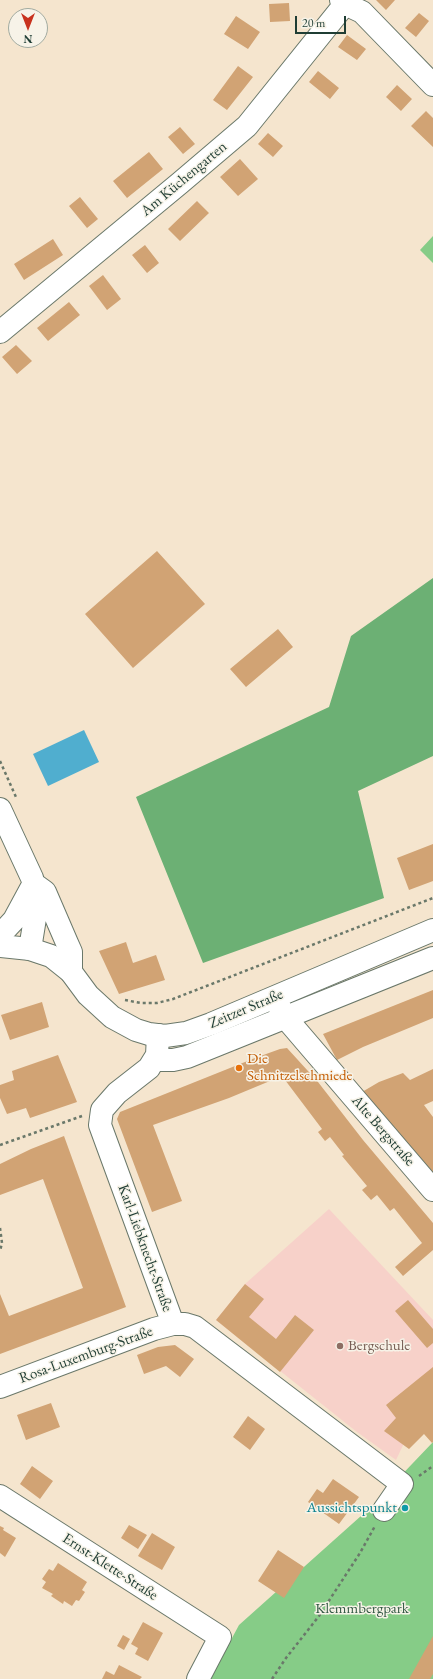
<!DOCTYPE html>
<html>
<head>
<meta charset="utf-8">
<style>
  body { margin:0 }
  #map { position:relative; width:433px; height:1679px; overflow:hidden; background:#f5e5ce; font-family:"EB Garamond",serif }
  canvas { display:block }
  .north { position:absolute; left:8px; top:8px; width:40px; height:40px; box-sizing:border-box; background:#f7f3e8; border:1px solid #a1aaa0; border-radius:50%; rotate:180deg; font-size:11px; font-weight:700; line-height:16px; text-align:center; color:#1f3d34 }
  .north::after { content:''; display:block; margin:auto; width:14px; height:18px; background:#c8321e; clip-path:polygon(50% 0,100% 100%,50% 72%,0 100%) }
  .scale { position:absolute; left:295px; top:16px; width:51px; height:18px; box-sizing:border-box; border:2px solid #1f3d34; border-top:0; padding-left:5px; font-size:12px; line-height:14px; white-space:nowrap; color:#1f3d34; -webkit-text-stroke:3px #f7f3e8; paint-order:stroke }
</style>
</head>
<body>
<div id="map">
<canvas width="433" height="1679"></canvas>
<div class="north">N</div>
<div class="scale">20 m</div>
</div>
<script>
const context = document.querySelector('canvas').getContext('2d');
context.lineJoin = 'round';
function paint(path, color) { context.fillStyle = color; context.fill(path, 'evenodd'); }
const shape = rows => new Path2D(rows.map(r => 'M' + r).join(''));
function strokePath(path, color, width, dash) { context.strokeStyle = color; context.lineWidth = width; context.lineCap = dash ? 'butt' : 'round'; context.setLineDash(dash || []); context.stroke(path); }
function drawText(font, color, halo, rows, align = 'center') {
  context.font = font + ' "EB Garamond",serif'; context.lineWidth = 3; context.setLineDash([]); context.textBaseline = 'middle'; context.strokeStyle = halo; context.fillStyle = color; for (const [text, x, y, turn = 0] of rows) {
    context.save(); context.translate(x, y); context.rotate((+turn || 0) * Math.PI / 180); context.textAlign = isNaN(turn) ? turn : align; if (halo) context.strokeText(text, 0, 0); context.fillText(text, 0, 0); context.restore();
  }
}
const built = shape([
  [329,1209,433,1320,433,1382,396,1460,357,1432,216,1320,245,1284]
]);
const green = shape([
  [433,236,433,263,420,250],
  [433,1442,433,1679,210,1679,239,1625,371,1507]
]);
const forest = shape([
  [433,578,433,756,358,791,384,898,203,963,136,797,329,707,351,636]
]);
const water = shape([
  [84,730,99,762,48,786,33,754]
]);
const building = shape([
  [376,0,395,0,386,10],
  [289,3,290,21,270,22,269,4],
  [419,13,429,21,416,37,405,28],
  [236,16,260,32,248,49,224,34],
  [347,35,366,49,357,60,338,47],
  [238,66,253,77,227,110,213,100],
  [318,71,339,88,330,99,309,82],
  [397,85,412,99,401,111,386,97],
  [426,111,433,118,433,147,411,126],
  [180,127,195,144,183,154,168,137],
  [268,133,283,146,273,157,258,144],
  [149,152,163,169,127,198,113,181],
  [240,159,258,179,238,196,220,177],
  [80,197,98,219,87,228,69,206],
  [197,201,209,213,180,241,168,229],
  [53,239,63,255,24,280,14,264],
  [145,245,159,263,147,273,132,255],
  [103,275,121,299,107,310,89,286],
  [69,302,80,315,48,341,37,328],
  [16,345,32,361,17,374,2,357],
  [157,551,205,604,133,668,85,614],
  [278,629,293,647,246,687,230,669],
  [433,844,433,881,409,890,397,858],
  [126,942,133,963,156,955,165,980,119,994,99,951],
  [433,990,433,1018,363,1047,337,1060,323,1034],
  [42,1002,49,1027,10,1040,1,1015],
  [287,1048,318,1082,363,1140,433,1223,433,1250,403,1276,395,1267,422,1243,394,1208,390,1211,377,1195,371,1200,362,1190,367,1186,342,1156,344,1155,330,1137,325,1141,318,1132,322,1129,282,1076,229,1098,153,1125,182,1201,152,1212,117,1119,120,1112,255,1058,280,1049],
  [58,1055,77,1102,30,1118,26,1108,7,1114,0,1098,0,1085,14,1080,12,1071],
  [433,1069,433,1101,424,1105,433,1117,433,1173,362,1092,379,1082,403,1073,410,1080],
  [64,1136,126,1307,0,1354,0,1294,9,1316,83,1288,43,1179,0,1195,0,1164,31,1149],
  [245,1284,264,1299,249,1317,276,1339,295,1315,314,1330,280,1372,216,1320],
  [408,1300,433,1329,433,1343,427,1348,395,1311],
  [175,1345,194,1359,180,1377,166,1366,144,1374,137,1355,158,1347],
  [433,1367,433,1442,432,1443,424,1434,409,1449,384,1431,396,1418,386,1405],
  [51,1403,60,1427,26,1440,17,1415],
  [248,1416,265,1429,250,1450,233,1437],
  [32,1466,53,1481,40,1499,20,1484],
  [333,1479,359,1497,339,1524,308,1502,317,1489,323,1493],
  [129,1525,147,1535,138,1549,121,1538],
  [0,1526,4,1528,3,1530,16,1538,5,1557,0,1553],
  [152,1533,175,1547,162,1570,138,1556],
  [278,1550,304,1567,284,1598,258,1581],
  [58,1563,87,1582,82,1590,85,1592,79,1601,76,1600,72,1606,64,1601,63,1604,51,1596,53,1594,42,1588,46,1582,42,1579,49,1569,53,1571],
  [143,1622,163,1633,148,1661,135,1654,138,1648,131,1644],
  [123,1635,130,1639,124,1650,117,1646],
  [433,1636,433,1674,430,1679,409,1679],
  [119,1665,142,1677,140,1679,102,1679,106,1671,114,1675]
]);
const path = shape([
  [0,761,16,797],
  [125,1000,141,1003,157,1003,173,999,433,898],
  [0,1145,82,1116],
  [0,1228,2,1243,0,1251],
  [419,1476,433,1466],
  [272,1679,286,1658,319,1616,360,1553,375,1526]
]);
const minor = shape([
  [341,0,345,4,362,12,433,85],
  [0,332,180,183,247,126,345,4,350,0],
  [0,809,32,878,37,895,36,912,30,949],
  [34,884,45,892,67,943,71,952,71,972],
  [0,935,14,920,34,883],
  [278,1004,284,1016,433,1190],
  [158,1035,157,1055,152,1063,149,1068,117,1093,102,1110,100,1125,173,1324,185,1324,195,1327,402,1484,384,1510],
  [154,1060,173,1060,187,1057,433,958],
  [0,1387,154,1329,173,1324],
  [0,1496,220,1637,198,1679]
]);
const major = shape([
  [0,946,30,949,51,956,71,972,88,995,112,1017,136,1030,149,1034,165,1036,186,1033,211,1024,433,930]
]);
const markers = [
  [239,1068,4,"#e8710a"],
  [340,1346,4,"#8d6e63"],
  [405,1508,4,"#0f9aa8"]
];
const streetNames = [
  ["Am Küchengarten",184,179,-40],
  ["Zeitzer Straße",246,1009,-23],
  ["Alte Bergstraße",383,1131,49],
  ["Karl-Liebknecht-Straße",145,1248,70],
  ["Rosa-Luxemburg-Straße",86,1355,-20],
  ["Ernst-Klette-Straße",110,1567,33]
];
const foodNames = [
  ["Die",247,1059],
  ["Schnitzelschmiede",247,1076]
];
const educationNames = [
  ["Bergschule",348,1346]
];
const cultureNames = [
  ["Aussichtspunkt",397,1508]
];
const parkNames = [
  ["Klemmbergpark",362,1609]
];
paint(built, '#f7d1c9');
paint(green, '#86cc87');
paint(forest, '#6cb074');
paint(water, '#50aecf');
paint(building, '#d1a374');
strokePath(minor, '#6a786a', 24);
strokePath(major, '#6a786a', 24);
strokePath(path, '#6a786a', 2.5, [3, 3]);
strokePath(minor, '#fff', 22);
strokePath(major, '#fff', 22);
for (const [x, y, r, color] of markers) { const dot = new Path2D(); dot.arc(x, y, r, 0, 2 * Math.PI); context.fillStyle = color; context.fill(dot); strokePath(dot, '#f7f3e8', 1.5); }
drawText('15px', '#1f3d34', '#f7f3e8', streetNames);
drawText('15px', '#c56008', '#f7f3e8', foodNames, 'left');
drawText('15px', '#785e54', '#f7f3e8', educationNames, 'left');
drawText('15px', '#0d838f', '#f7f3e8', cultureNames, 'right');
drawText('15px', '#345a45', '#f7f3e8', parkNames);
</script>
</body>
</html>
